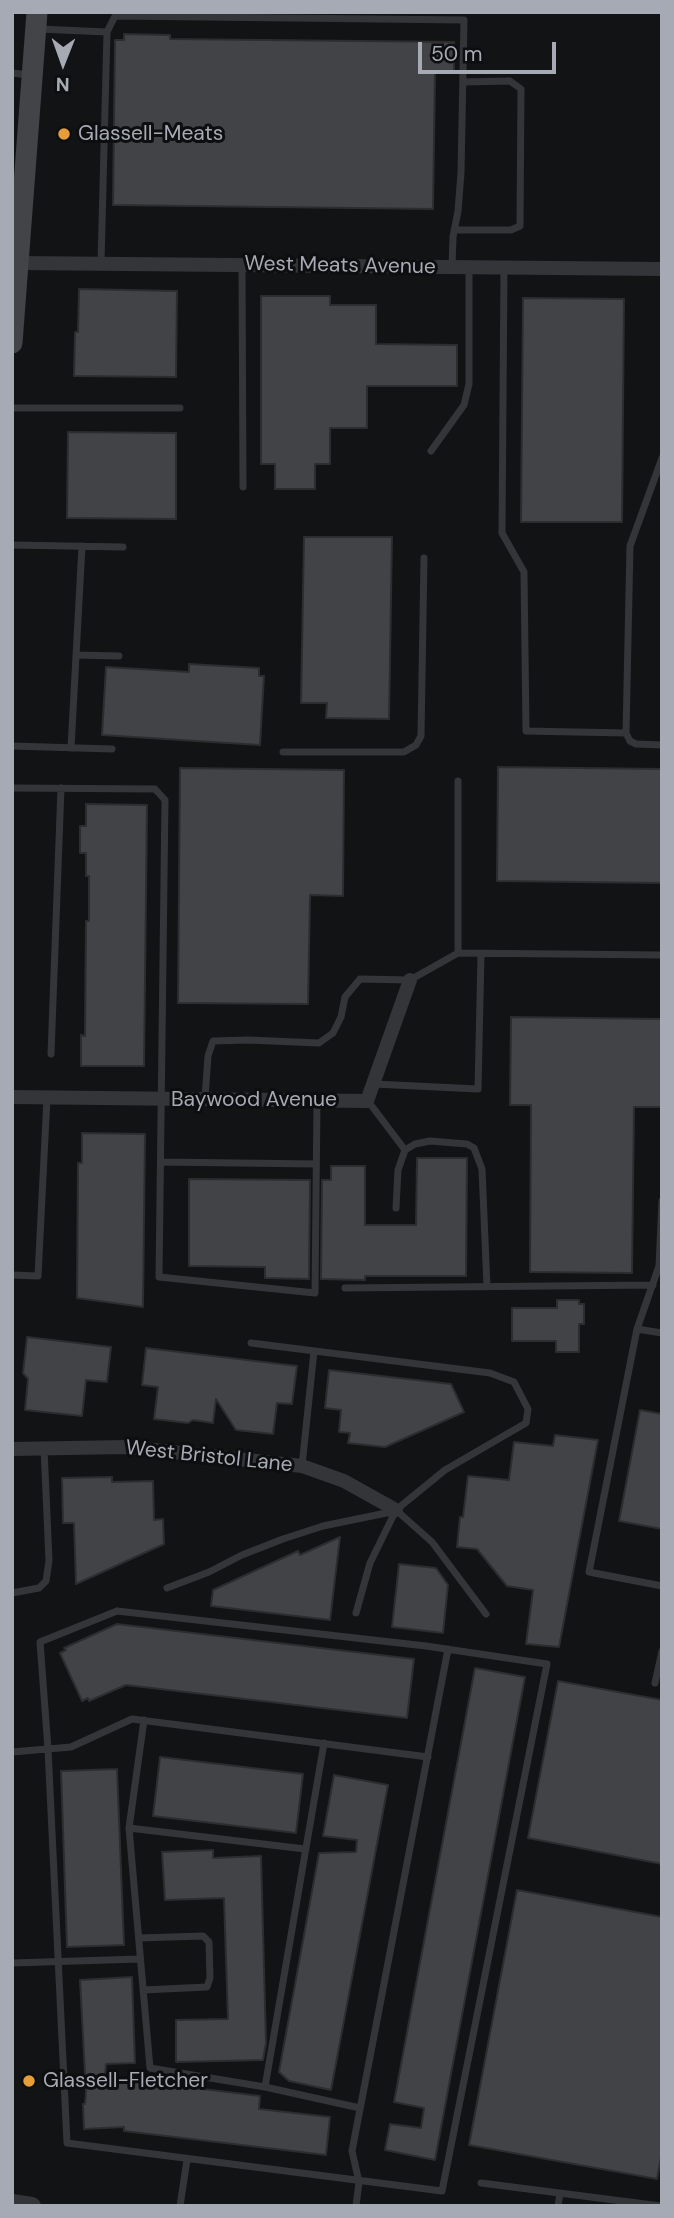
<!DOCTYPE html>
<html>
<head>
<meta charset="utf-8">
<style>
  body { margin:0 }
  #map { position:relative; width:674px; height:2218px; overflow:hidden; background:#121314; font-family:"DM Sans",sans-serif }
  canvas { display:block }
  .frame { position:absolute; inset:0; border:14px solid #a5aab4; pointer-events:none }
  .north { position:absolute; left:28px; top:28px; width:70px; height:70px; -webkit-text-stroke:5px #0d0e0f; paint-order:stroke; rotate:181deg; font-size:19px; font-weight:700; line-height:28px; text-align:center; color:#a5aab4 }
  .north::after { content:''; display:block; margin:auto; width:24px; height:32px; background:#a5aab4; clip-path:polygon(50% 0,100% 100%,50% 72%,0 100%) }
  .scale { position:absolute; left:418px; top:42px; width:138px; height:32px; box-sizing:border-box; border:4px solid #a5aab4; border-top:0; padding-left:9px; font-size:21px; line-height:24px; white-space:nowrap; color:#a5aab4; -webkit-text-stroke:5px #0d0e0f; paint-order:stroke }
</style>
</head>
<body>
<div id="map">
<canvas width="674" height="2218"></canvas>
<div class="frame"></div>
<div class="north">N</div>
<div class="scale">50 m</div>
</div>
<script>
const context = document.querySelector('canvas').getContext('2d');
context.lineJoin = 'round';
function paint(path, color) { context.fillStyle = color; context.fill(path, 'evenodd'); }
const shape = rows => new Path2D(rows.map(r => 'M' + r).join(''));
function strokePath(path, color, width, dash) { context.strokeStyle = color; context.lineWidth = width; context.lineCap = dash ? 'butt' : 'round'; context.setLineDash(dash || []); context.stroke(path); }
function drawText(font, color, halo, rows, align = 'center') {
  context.font = font + ' "DM Sans",sans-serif'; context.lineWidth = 6; context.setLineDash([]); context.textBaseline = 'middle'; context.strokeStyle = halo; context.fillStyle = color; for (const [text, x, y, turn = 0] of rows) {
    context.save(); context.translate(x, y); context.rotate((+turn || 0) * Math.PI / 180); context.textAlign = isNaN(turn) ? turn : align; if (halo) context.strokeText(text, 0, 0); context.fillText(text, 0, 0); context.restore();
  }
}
const building = shape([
  [124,34,170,35,170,39,454,42,454,72,435,72,433,209,113,205,115,40,124,40,124,34],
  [79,289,177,291,176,377,74,376,75,332,78,332,79,289],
  [261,296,330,296,330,305,376,305,376,344,457,345,457,386,367,386,367,428,330,428,330,464,315,464,315,489,275,489,275,464,261,464,261,296],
  [523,298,624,299,622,522,521,522,523,298],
  [68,432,176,433,176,519,67,518,68,432],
  [304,537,392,537,389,719,326,718,327,703,301,703,304,537],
  [189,664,259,668,259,676,264,676,260,745,102,735,106,667,189,672,189,664],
  [498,767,662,769,662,883,497,881,498,767],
  [180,768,344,770,343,896,310,895,308,1004,178,1003,180,768],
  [86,804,147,805,144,1066,81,1066,81,1035,85,1036,86,921,89,921,89,876,86,876,86,853,80,853,80,826,86,826,86,804],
  [511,1017,662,1019,662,1107,634,1107,632,1273,530,1272,531,1105,510,1105,511,1017],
  [82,1133,145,1134,143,1307,77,1298,78,1163,82,1163,82,1133],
  [417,1158,467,1158,466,1276,365,1276,365,1280,321,1279,322,1180,331,1180,331,1166,365,1166,365,1225,416,1225,417,1158],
  [189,1179,310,1180,309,1279,265,1278,265,1267,189,1266,189,1179],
  [557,1300,579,1300,579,1304,584,1304,584,1324,579,1324,579,1352,556,1352,556,1341,512,1341,512,1308,557,1308,557,1300],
  [27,1337,111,1347,107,1382,86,1380,82,1416,25,1410,28,1379,23,1373,27,1337],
  [146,1348,297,1366,292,1404,277,1403,273,1434,236,1430,216,1399,213,1423,193,1420,188,1423,154,1419,158,1387,142,1385,146,1348],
  [329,1370,451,1384,464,1412,385,1447,348,1443,350,1433,339,1432,341,1410,325,1408,329,1370],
  [640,1410,662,1414,662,1529,619,1521,640,1410],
  [555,1435,598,1440,559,1647,526,1644,533,1590,507,1586,477,1549,457,1547,460,1517,463,1517,468,1476,509,1480,514,1442,553,1446,555,1435],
  [112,1477,112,1482,153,1481,154,1520,163,1519,164,1544,76,1584,74,1523,63,1523,62,1478,112,1477],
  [340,1537,330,1620,211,1606,213,1590,298,1551,300,1555,340,1537],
  [399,1564,436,1568,448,1585,443,1633,392,1627,399,1564],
  [117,1624,414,1659,407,1718,126,1685,89,1701,88,1698,82,1701,60,1653,66,1650,64,1648,117,1624],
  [475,1668,525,1677,435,2160,385,2150,390,2124,421,2128,424,2108,394,2102,475,1668],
  [558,1681,662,1700,662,1864,528,1838,558,1681],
  [160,1757,303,1774,296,1833,153,1816,160,1757],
  [117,1769,124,1945,67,1947,61,1771,117,1769],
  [334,1775,388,1785,331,2090,289,2081,279,2072,319,1853,356,1852,357,1840,323,1836,334,1775],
  [213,1850,213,1858,261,1856,266,2043,263,2060,176,2062,176,2020,228,2019,224,1898,165,1900,162,1852,213,1850],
  [517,1890,662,1917,662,2152,657,2179,469,2145,517,1890],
  [132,1977,135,2063,106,2064,105,2077,260,2096,259,2109,330,2117,326,2155,124,2131,124,2127,84,2129,83,2104,85,2104,86,2092,80,1980,132,1977]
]);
const service = shape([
  [39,29,107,32,101,263],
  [107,32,115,16,464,20,461,173,458,211,453,237,452,267],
  [12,73,29,75],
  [454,230,511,230,520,226,521,89,510,81,463,82],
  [242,265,243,487],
  [504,268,502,533,524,572,526,731,626,733,630,546,662,458],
  [12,408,180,408],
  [431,451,464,405,469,384,469,267],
  [12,545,123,547],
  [76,655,119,656],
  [626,733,630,741,636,744,662,745],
  [12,746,112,749],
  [71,748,82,546],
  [283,752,404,752,416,745,421,736,424,558],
  [12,788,155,789,165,800,159,1277,315,1293,317,1101],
  [458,953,458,781],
  [51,1054,61,788],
  [374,1084,478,1089,481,954],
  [205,1098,208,1056,213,1041,248,1040,319,1043,333,1033,341,1017,345,997,360,979,410,980,458,953,662,955],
  [368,1101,405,1150],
  [161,1162,316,1164],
  [396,1208,398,1170,405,1150,415,1144,430,1141,467,1144,474,1148,482,1169,487,1287],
  [12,1275,38,1276,47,1098],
  [345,1288,653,1285],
  [637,1329,659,1266,662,1201],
  [662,1333,637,1329,589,1572,662,1586],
  [251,1343,490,1373,514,1382,528,1409,526,1423,445,1470,396,1510,370,1563,356,1613],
  [302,1466,314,1351],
  [396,1510,432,1542,486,1614],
  [167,1588,209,1572,242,1555,283,1539,323,1526,396,1511],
  [12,1593,39,1588,46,1581,49,1561,44,1448],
  [117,1611,426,1646,547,1664,442,2191,67,2143,48,1749,40,1642,117,1611],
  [655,1683,662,1651],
  [144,1720,129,1828,150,2068,265,2087,360,2108],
  [12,1752,71,1747,132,1719,428,1757],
  [129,1828,305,1849],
  [139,1938,203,1936,209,1942,210,1978,207,1987,143,1990],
  [12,1963,140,1959],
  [265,2087,324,1743],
  [481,2183,661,2206],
  [180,2206,187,2160],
  [356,2206,359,2182,352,2151,448,1649],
  [558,2206,560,2193]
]);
const minor = shape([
  [17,263,662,269],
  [12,1097,367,1101,410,980],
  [12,1449,126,1447,302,1466,344,1481,396,1510]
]);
const tertiary = shape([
  [12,2203,32,2206]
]);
const secondary = shape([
  [12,343,37,12]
]);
const markers = [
  [64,134,7,"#e59e39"],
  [29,2081,7,"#e59e39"]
];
const poiNames = [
  ["Glassell-Meats",78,134],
  ["Glassell-Fletcher",43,2081]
];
const streetNames = [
  ["West Meats Avenue",340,266,1],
  ["Baywood Avenue",254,1100],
  ["West Bristol Lane",209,1457,6]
];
paint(building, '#414347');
strokePath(building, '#2d2d30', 2);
strokePath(service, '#343539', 7);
strokePath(minor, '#343539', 14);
strokePath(tertiary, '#343539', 18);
strokePath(secondary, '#424448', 21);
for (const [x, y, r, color] of markers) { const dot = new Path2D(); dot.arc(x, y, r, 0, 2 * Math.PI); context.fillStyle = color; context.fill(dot); strokePath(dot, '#0d0e0f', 2.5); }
drawText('21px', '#a5aab4', '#0d0e0f', poiNames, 'left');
drawText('21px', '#a5aab4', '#0d0e0f', streetNames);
</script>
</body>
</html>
